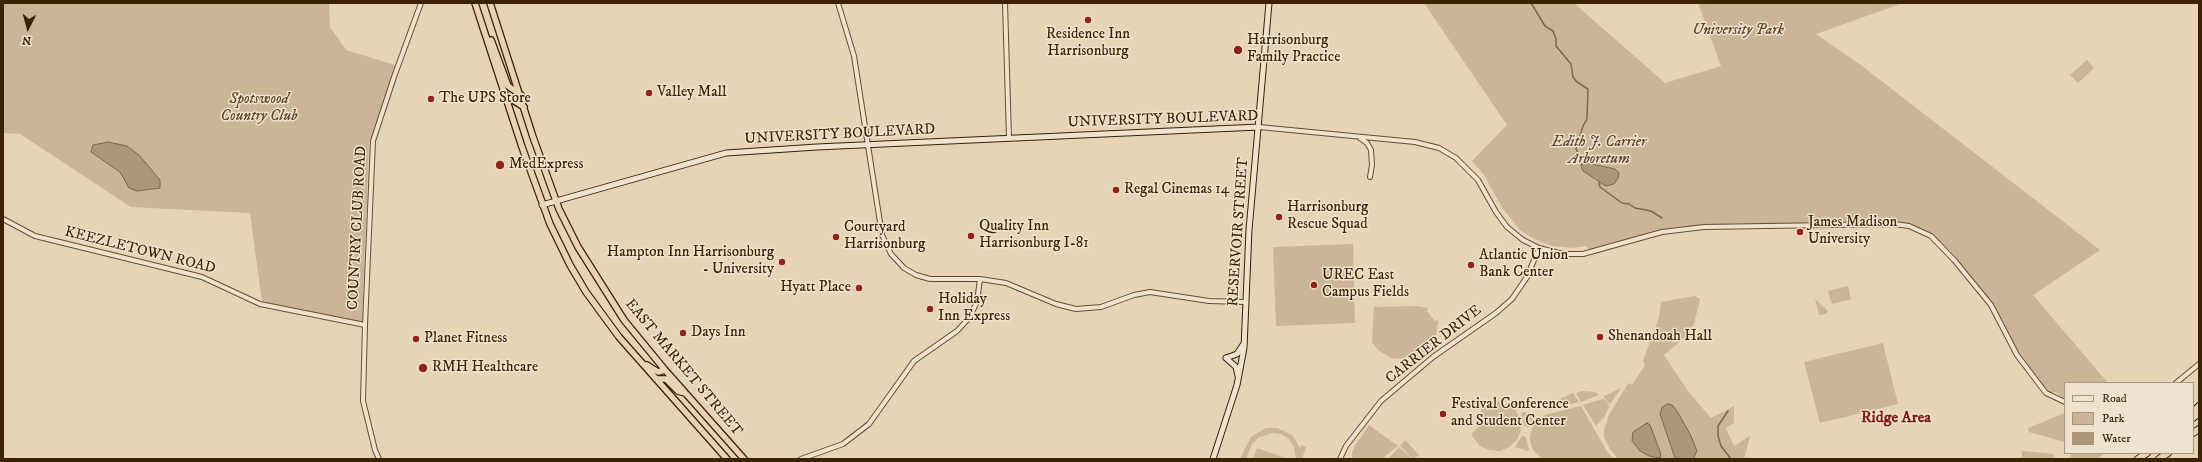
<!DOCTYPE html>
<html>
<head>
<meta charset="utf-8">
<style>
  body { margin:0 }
  #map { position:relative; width:2202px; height:462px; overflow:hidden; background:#e7d3b5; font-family:"IM FELL DW Pica",serif }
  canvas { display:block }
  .frame { position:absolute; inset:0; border:4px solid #3a2203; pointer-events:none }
  .legend { position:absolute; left:2064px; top:382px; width:130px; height:72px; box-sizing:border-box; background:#efe2cf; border:1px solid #a7957d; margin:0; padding:5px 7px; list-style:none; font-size:12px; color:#3a2203 }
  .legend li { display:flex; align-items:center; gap:8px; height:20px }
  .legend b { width:20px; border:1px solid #a7957d }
  .north { position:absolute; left:8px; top:8px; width:40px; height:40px; -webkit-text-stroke:3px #efe2cf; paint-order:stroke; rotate:186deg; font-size:11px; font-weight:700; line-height:16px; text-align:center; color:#3a2203 }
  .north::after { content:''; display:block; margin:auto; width:14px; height:18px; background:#3a2203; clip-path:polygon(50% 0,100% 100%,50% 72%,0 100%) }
</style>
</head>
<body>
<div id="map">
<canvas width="2202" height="462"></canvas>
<div class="frame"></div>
<ul class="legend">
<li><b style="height:5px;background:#efe2cf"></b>Road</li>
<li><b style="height:11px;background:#cab597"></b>Park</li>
<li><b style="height:11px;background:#ac9778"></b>Water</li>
</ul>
<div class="north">N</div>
</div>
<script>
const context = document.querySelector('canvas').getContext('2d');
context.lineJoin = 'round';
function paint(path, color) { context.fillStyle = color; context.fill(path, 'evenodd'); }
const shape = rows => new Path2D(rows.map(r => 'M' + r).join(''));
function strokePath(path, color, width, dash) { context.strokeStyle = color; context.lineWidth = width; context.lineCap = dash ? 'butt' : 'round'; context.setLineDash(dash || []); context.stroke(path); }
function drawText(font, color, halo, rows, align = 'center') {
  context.font = font + ' "IM FELL DW Pica",serif'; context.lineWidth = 3; context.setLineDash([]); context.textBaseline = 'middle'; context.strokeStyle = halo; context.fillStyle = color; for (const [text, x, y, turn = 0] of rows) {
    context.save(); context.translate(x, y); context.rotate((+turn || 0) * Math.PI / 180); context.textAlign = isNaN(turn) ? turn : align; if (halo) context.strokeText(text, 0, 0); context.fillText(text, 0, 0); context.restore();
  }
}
const green = shape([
  [3,3,329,3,330,27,346,50,398,66,369,143,362,324,262,302,250,213,131,207,20,134,3,133],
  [1424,3,1574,3,1665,83,1721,66,1698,3,1903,3,1816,34,1862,66,2100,250,2033,295,2108,383,2065,383,2065,399,2056,392,2046,393,2017,355,1991,305,1931,236,1909,226,1704,227,1662,232,1592,252,1586,246,1572,248,1552,246,1532,238,1520,230,1503,209,1484,175,1472,161,1507,125],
  [2087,60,2094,68,2078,83,2070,75],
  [1353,244,1355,323,1276,326,1273,247],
  [1848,286,1851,299,1832,304,1828,291],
  [1695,296,1700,299,1694,324,1683,339,1664,355,1688,391,1711,418,1734,406,1734,423,1726,428,1734,446,1750,436,1744,459,1618,459,1610,449,1604,437,1604,429,1609,415,1627,385,1630,383,1632,385,1645,365,1643,361,1659,317,1661,302],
  [1815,299,1828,311,1826,314,1819,315],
  [1374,307,1417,306,1428,308,1427,311,1435,321,1438,320,1436,337,1422,354,1407,359,1391,358,1378,350,1372,342],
  [1883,343,1898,404,1820,423,1804,362],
  [1621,388,1610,404,1604,398,1604,396],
  [1582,391,1595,392,1599,395,1581,402,1576,393],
  [1573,393,1579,402,1547,410,1559,399],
  [1603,399,1607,402,1609,407,1605,416,1596,426,1583,405],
  [1499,401,1515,409,1520,419,1521,430,1517,440,1509,447,1500,451,1489,450,1480,446,1472,436,1472,433,1481,424,1481,406,1491,402],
  [1581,406,1608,453,1614,459,1544,459,1540,457,1533,450,1530,441,1530,435,1534,424,1545,415],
  [1523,412,1536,416,1528,427,1524,426,1521,414],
  [2065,413,2065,442,2029,432,2028,428],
  [1369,425,1398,446,1382,459,1352,459,1352,452,1355,446],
  [1266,428,1277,428,1292,435,1300,448,1301,445,1306,447,1302,459,1296,459,1294,447,1289,439,1281,434,1272,433,1258,438,1252,444,1246,459,1240,459,1251,437],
  [1522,436,1526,437,1529,450,1528,451,1515,447],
  [1405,440,1420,456,1412,458,1400,446],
  [1399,447,1411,458,1411,459,1388,459],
  [1257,448,1288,459,1253,459],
  [2022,451,2054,454,2054,459,2022,459],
  [2071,453,2105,453,2097,459,2070,459]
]);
const water = shape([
  [108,142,127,146,139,155,160,180,160,188,137,191,129,188,120,172,91,152,93,145,108,142],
  [1587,163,1615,169,1619,173,1618,178,1614,184,1606,186,1583,171,1581,165,1587,163],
  [1668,404,1672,405,1677,411,1691,436,1697,451,1693,459,1675,458,1660,414,1662,407,1668,404],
  [1647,423,1650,425,1661,454,1660,458,1649,456,1640,451,1632,441,1633,432,1647,423]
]);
const stream = shape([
  [1531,3,1545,26,1553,31,1556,39,1556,46,1571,64,1573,77,1577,82,1588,89,1587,119,1583,126,1576,148,1581,163,1585,164],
  [1599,182,1600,187,1622,203,1629,204,1635,208,1651,211,1662,218],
  [1728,411,1718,426,1718,436,1721,446,1731,459]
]);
const tertiary = shape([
  [838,3,854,56,882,235,891,254,904,268,916,275,930,279,980,279,1006,283,1056,304,1076,309,1101,307,1134,295,1150,292,1209,301,1246,302],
  [1005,3,1009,138],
  [1259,127,1415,142,1439,148,1456,158,1478,180,1496,212,1507,227,1523,240,1539,248,1563,254,1583,254,1662,232,1704,227,1894,224,1909,226,1931,236,1955,261,1991,305,2017,355,2039,384,2046,393,2065,402],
  [1360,138,1367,143,1371,150,1372,165,1370,177],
  [3,219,35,236,202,277,260,304,365,325],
  [2176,383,2199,364],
  [379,459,375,450,363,401,365,325,373,141,394,77,421,3],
  [801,459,843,444,869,424,914,361,957,331,969,318,977,302,980,279],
  [1340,459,1346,446,1381,401,1433,357,1496,313,1512,299,1527,277,1539,248]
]);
const secondary = shape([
  [542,205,726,153,817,147,1259,127],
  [1226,358,1237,354,1243,345],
  [1226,358,1236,367,1238,376],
  [1213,459,1237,385,1244,348,1249,230,1269,3]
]);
const trunk = shape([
  [475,3,522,147,550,224,570,265,586,292,619,337,727,459],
  [490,3,533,137,559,209,578,247,624,320,665,370,744,459],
  [491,40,508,86,521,95],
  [505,95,524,107],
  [647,365,658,372,665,370],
  [656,379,666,379,678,391,685,393]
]);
const motorway = shape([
  [2193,412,2199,406],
  [2193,418,2199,413],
  [2193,433,2199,429],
  [2138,459,2147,453],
  [2159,459,2168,453]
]);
const markers = [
  [1088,20,4,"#8f2418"],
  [1238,50,5,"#8f2418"],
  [649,93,4,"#8f2418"],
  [431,99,4,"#8f2418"],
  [500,165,5,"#8f2418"],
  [1116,190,4,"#8f2418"],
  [1279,217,4,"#8f2418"],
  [1800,232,4,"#8f2418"],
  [971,236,4,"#8f2418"],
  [836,237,4,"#8f2418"],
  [782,262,4,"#8f2418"],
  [1471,265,4,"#8f2418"],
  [1314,285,4,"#8f2418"],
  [859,288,4,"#8f2418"],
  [930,309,4,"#8f2418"],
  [683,333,4,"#8f2418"],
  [1600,337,4,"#8f2418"],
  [416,339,4,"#8f2418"],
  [423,368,5,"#8f2418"],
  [1443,414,4,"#8f2418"]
];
const parkNames = [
  ["University Park",1738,31],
  ["Spotswood",259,100],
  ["Country Club",259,117],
  ["Edith J. Carrier",1599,143],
  ["Arboretum",1599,160]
];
const poiNames = [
  ["Residence Inn",1088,35,"center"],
  ["Harrisonburg",1088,52,"center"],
  ["Harrisonburg",1247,41],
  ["Family Practice",1247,58],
  ["Valley Mall",657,93],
  ["The UPS Store",439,99],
  ["MedExpress",509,165],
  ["Regal Cinemas 14",1124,190],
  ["Harrisonburg",1287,208],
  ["Rescue Squad",1287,225],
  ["James Madison",1808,223],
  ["University",1808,240],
  ["Quality Inn",979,227],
  ["Harrisonburg I-81",979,244],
  ["Courtyard",844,228],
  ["Harrisonburg",844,245],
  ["Hampton Inn Harrisonburg",774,253,"right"],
  ["- University",774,270,"right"],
  ["Atlantic Union",1479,256],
  ["Bank Center",1479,273],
  ["UREC East",1322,276],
  ["Campus Fields",1322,293],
  ["Hyatt Place",851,288,"right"],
  ["Holiday",938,300],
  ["Inn Express",938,317],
  ["Days Inn",691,333],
  ["Shenandoah Hall",1608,337],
  ["Planet Fitness",424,339],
  ["RMH Healthcare",432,368],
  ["Festival Conference",1451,405],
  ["and Student Center",1451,422]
];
const streetNames = [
  ["UNIVERSITY BOULEVARD",1163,120,-2],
  ["UNIVERSITY BOULEVARD",840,135,-3],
  ["COUNTRY CLUB ROAD",358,228,-87],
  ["RESERVOIR STREET",1239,232,-86],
  ["KEEZLETOWN ROAD",140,251,14],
  ["CARRIER DRIVE",1434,345,-38],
  ["EAST MARKET STREET",683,368,50]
];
const neighbourhoodNames = [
  ["Ridge Area",1896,419]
];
paint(green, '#cab597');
paint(water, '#ac9778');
strokePath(water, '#7e6849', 1);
strokePath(stream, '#7e6849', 1.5);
strokePath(tertiary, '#654e30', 6);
strokePath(secondary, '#3a2203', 7);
strokePath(trunk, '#3a2203', 8);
strokePath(motorway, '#3a2203', 8);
strokePath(tertiary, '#efe2cf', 4);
strokePath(secondary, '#efe2cf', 5);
strokePath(trunk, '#e7d3b5', 5.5);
strokePath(motorway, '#e7d3b5', 6);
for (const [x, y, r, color] of markers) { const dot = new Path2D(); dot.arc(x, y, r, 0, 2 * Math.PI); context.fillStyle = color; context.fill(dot); strokePath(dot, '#efe2cf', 1.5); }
drawText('italic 15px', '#5e4728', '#efe2cf', parkNames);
drawText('15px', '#3a2203', '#efe2cf', poiNames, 'left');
drawText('15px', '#3a2203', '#efe2cf', streetNames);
drawText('bold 16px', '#7a1f14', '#efe2cf', neighbourhoodNames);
</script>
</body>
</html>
